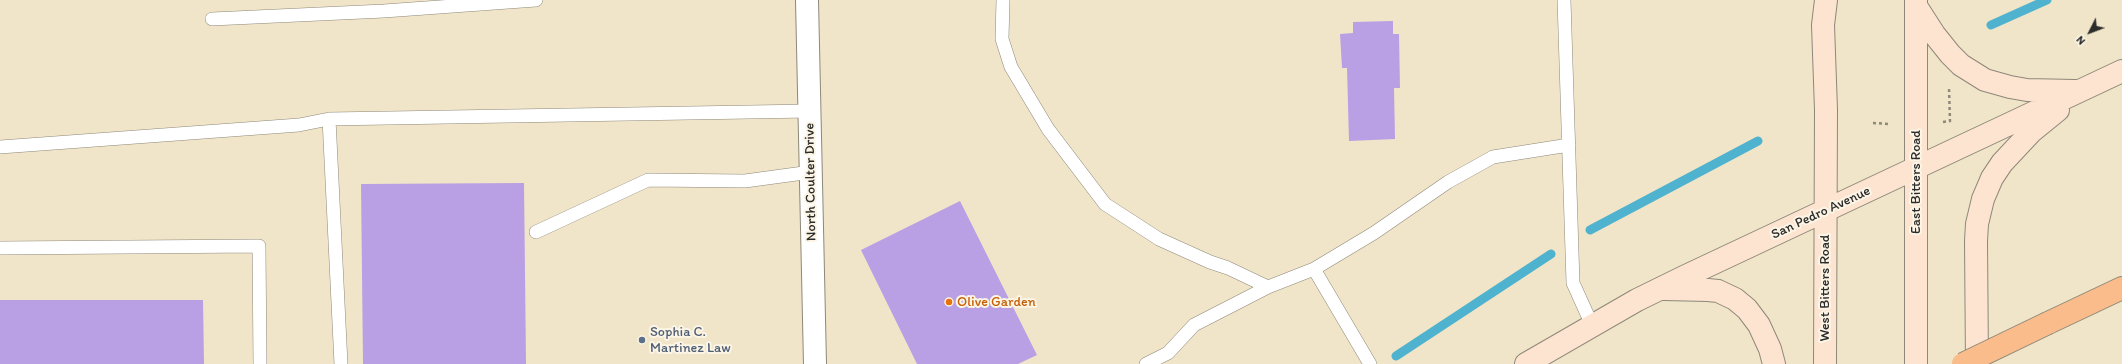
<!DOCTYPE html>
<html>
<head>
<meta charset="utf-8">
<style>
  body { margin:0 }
  #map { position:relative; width:2122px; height:364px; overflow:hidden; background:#f0e5c8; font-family:Itim,sans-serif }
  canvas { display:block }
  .north { position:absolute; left:2070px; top:12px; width:40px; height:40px; -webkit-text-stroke:3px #fcf5e5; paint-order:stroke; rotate:228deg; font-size:11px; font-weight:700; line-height:16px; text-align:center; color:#2b2b2b }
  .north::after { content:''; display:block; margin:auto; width:14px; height:18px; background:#2b2b2b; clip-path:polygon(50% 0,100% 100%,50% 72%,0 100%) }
</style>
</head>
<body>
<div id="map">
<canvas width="2122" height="364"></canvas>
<div class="north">N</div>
</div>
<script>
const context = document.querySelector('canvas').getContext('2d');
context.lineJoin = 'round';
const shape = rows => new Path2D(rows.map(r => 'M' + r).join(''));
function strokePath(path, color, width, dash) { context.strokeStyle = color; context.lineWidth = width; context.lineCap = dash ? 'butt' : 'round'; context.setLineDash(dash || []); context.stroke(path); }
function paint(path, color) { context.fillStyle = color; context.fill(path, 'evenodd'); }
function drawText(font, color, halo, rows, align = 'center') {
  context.font = font + ' Itim,sans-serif'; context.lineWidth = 4; context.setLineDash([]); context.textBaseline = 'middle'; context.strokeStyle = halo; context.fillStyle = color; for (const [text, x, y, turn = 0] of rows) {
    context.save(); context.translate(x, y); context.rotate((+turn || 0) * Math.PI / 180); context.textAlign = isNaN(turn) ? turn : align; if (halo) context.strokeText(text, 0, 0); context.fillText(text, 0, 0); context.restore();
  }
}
const stream = shape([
  [1991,25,2047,0],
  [1590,230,1758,141],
  [1396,356,1551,254]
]);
const building = shape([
  [1393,21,1393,34,1399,34,1400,88,1394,88,1395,139,1349,141,1347,68,1342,68,1340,34,1353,33,1353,22],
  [524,183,526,364,363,364,361,184],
  [960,201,1037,355,1018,364,917,364,861,250],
  [0,300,203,300,204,364,0,364]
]);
const path = shape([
  [1943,122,1950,121,1949,89],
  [1873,123,1890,124]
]);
const service = shape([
  [1003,0,1002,39,1011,67,1048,129,1105,204,1159,239,1210,262,1228,268,1268,287],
  [1564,0,1573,283,1592,325],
  [212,19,384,11,536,0],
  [329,119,341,364],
  [0,147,299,125,329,119,810,111],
  [536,232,648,180,745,181,811,172],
  [0,248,259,246,260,364],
  [1314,269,1370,364],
  [1146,364,1168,353,1194,325,1268,287,1314,269,1374,233,1448,182,1493,157,1569,145]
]);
const minor = shape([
  [807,0,815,364]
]);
const secondary = shape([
  [1916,0,1916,364],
  [1916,6,1934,34,1950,54,1961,65,1985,80,2010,87,2027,90,2075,91],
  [1664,289,1708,290,1718,291,1735,299,1747,309,1759,325,1770,349,1774,364],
  [1526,364,1637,300,1686,276,2122,71],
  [1825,364,1826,110,1823,25,1826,0],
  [1977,364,1976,241,1977,224,1983,199,1992,178,2002,163,2031,132,2058,110]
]);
const motorway = shape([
  [2048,323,2122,288]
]);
const motorwayBridge = shape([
  [1963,364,2048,323]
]);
const markers = [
  [949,302,4,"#e8710a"],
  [642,340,4,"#5c6f8a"]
];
const streetNames = [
  ["North Coulter Drive",811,182,-91],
  ["East Bitters Road",1916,182,-90],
  ["San Pedro Avenue",1821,213,-25],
  ["West Bitters Road",1825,288,-90]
];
const foodNames = [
  ["Olive Garden",957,302]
];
const serviceNames = [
  ["Sophia C.",650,332],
  ["Martinez Law",650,348]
];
strokePath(stream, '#4fb2ce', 9);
paint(building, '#b99fe4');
strokePath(service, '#8e887a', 14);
strokePath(minor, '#8e887a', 24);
strokePath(secondary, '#8e887a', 24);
strokePath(motorway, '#8e887a', 24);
strokePath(path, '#8e887a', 2.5, [3, 3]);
strokePath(service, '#fff', 13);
strokePath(minor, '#fff', 22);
strokePath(secondary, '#fde4d0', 22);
strokePath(motorway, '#f9bc8a', 22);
strokePath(motorwayBridge, '#8e887a', 24, []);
strokePath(motorwayBridge, '#f9bc8a', 22);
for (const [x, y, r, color] of markers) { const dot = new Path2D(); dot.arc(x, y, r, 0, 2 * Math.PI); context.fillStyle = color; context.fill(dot); strokePath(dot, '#fcf5e5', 1.5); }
drawText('14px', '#2b2b2b', '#fcf5e5', streetNames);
drawText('14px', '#c56008', '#fcf5e5', foodNames, 'left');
drawText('14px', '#4e5e75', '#fcf5e5', serviceNames, 'left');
</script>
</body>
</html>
